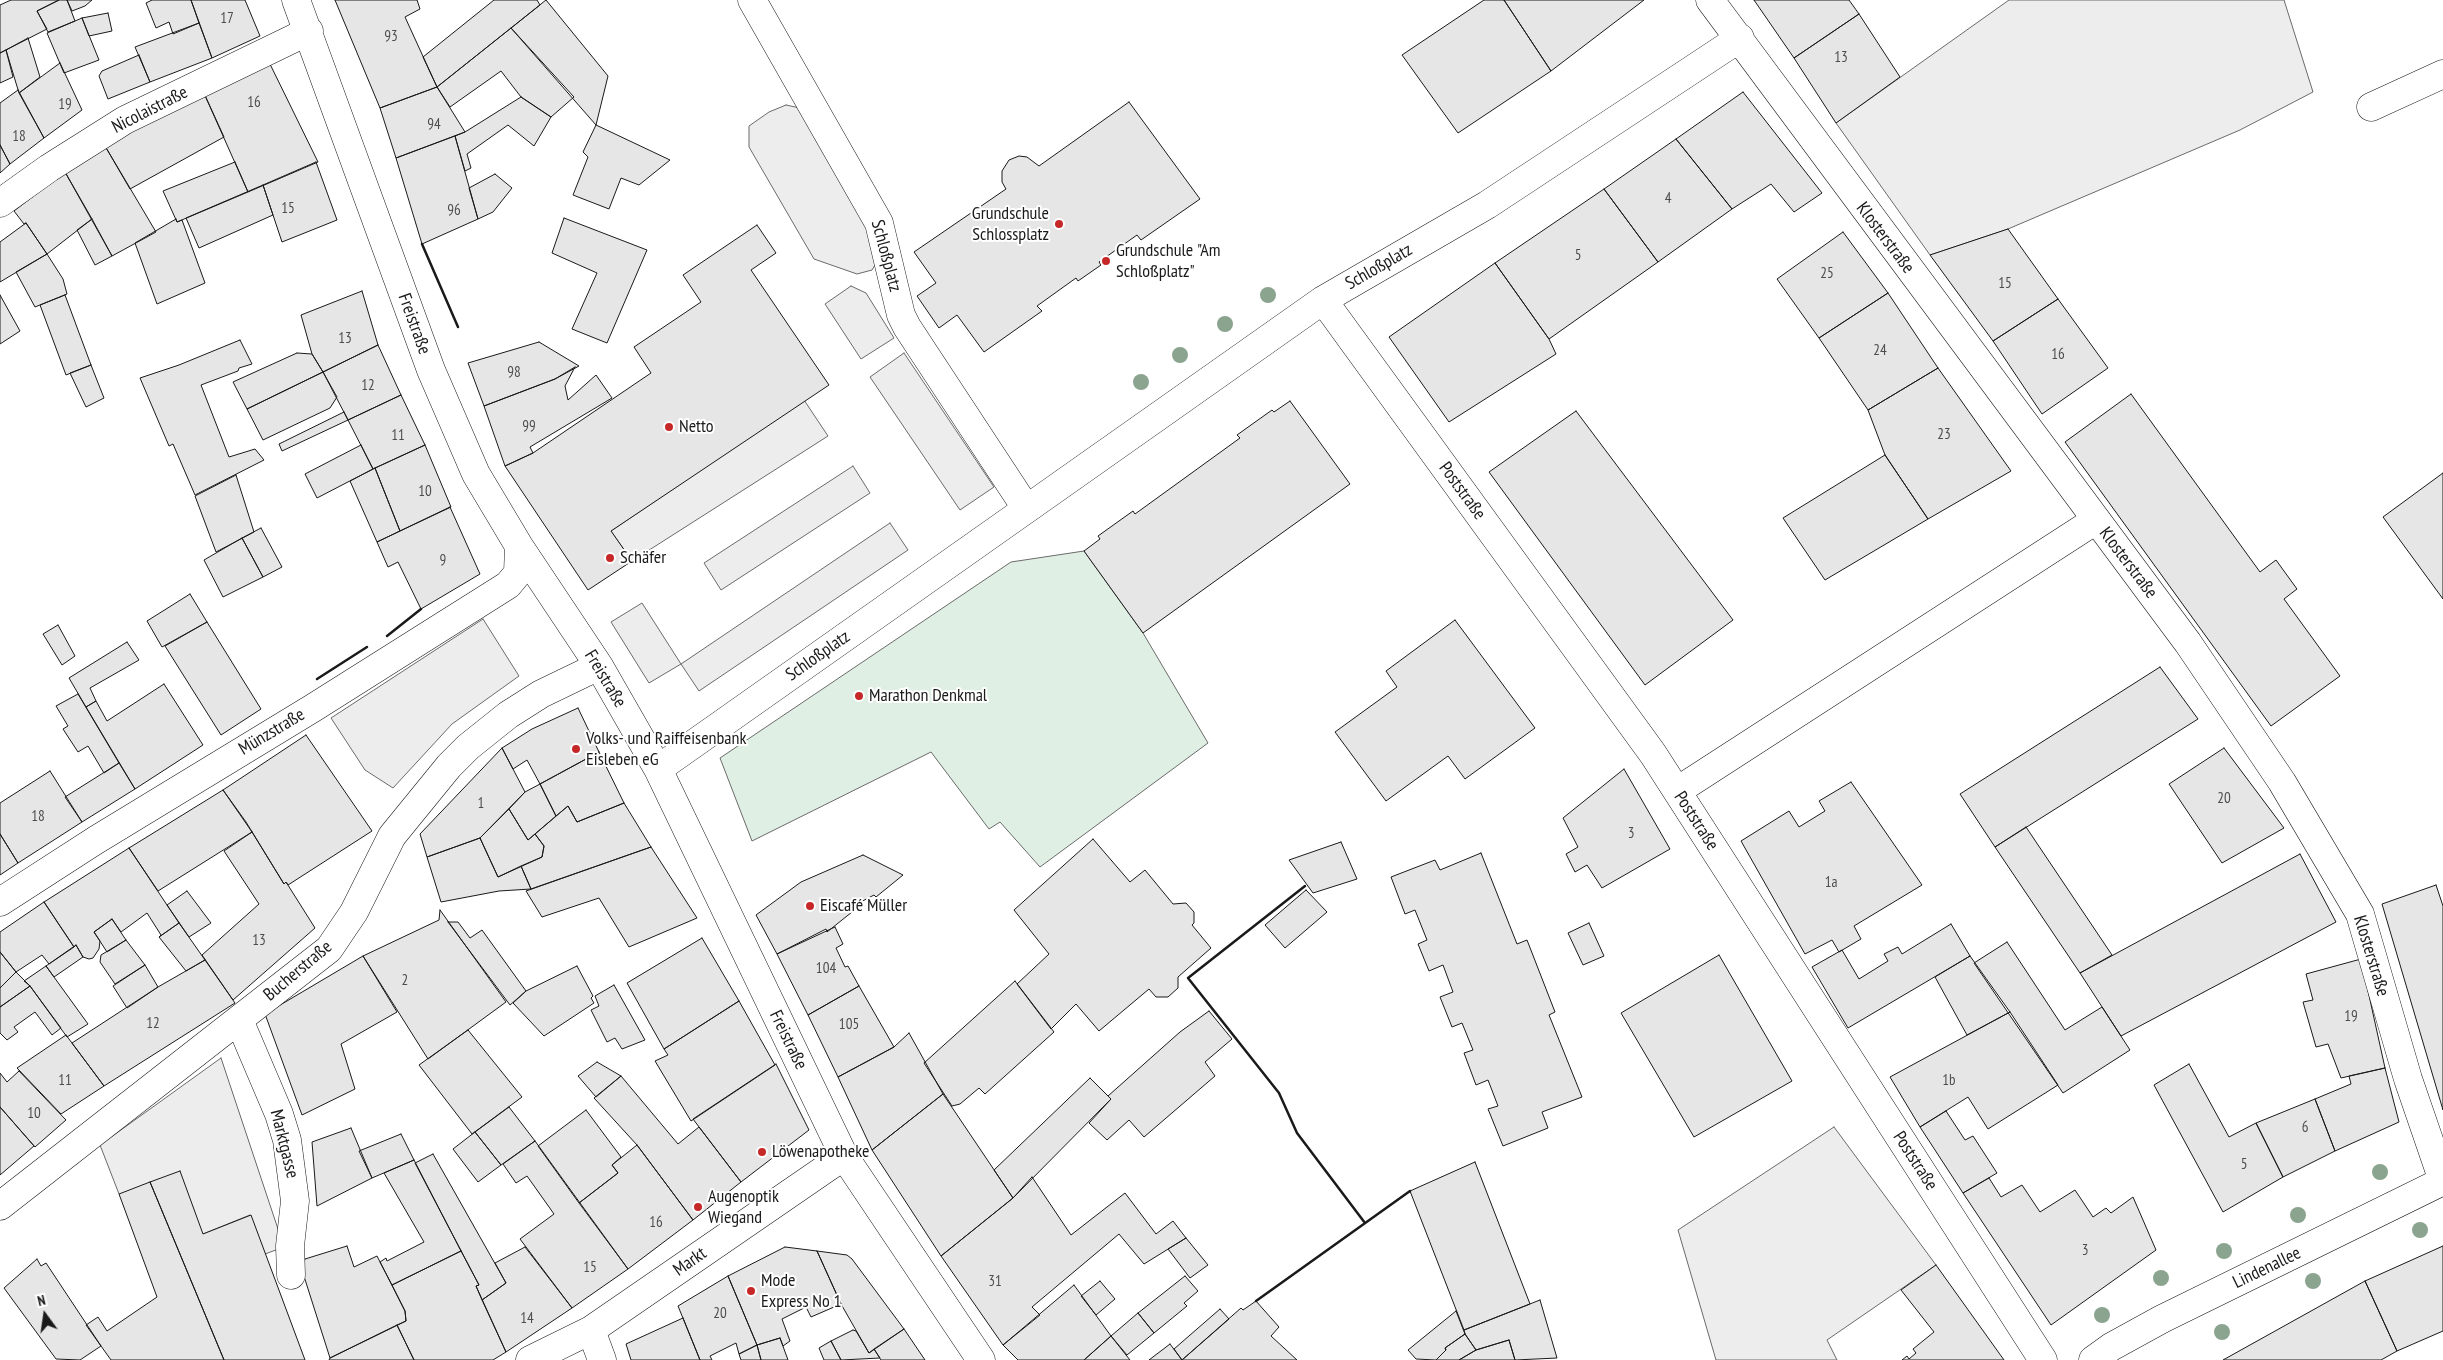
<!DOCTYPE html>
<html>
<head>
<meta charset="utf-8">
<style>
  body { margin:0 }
  #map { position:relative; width:2443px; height:1360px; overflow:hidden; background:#fff; font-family:"PT Sans Narrow",sans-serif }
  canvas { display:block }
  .north { position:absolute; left:20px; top:1290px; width:50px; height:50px; -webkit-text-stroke:4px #fff; paint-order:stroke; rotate:346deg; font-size:14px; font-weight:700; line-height:20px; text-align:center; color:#1a1a1a }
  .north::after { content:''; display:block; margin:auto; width:18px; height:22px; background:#1a1a1a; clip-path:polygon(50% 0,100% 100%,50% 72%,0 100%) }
</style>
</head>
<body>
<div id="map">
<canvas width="2443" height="1360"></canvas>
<div class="north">N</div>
</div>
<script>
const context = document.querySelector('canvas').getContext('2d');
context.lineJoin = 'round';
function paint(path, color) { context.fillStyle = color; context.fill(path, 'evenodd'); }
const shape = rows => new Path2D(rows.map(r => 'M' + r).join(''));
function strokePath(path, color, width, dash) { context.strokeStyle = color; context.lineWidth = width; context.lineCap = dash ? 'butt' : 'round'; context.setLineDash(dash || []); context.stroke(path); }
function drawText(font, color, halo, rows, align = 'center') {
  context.font = font + ' "PT Sans Narrow",sans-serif'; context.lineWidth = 4; context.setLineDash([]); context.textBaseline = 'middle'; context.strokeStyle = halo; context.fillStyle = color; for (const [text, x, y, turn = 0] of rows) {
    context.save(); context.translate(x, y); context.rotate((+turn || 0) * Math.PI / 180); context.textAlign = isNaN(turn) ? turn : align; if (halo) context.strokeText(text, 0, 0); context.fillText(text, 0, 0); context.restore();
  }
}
const green = shape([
  [1084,551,1143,633,1208,743,1040,867,1000,822,989,829,931,752,752,841,720,758,1011,562,1084,551]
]);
const parking = shape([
  [2009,0,2284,0,2313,92,2240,130,2008,229,1930,255,1836,123,2009,0],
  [786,105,800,108,874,239,878,260,872,270,857,274,814,259,749,147,749,126,769,112,786,105],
  [851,286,866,293,894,338,861,359,825,304,851,286],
  [904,353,994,487,960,510,870,377,904,353],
  [804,400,828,436,632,561,611,531,804,400],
  [853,466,870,493,721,590,704,563,853,466],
  [890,523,908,550,699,691,681,664,649,683,611,622,642,603,681,664,890,523],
  [483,619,519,676,452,724,393,788,365,770,331,718,483,619],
  [221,1058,284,1247,265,1254,250,1215,203,1234,119,1194,100,1145,221,1058],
  [1834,1127,1936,1265,1827,1340,1837,1360,1716,1360,1678,1230,1834,1127]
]);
const building = shape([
  [11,0,59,0,37,11,47,29,0,53,0,5,11,0],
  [59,0,67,0,75,21,48,32,37,11,59,0],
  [67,0,92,0,85,6,72,11,67,0],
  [152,0,191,0,199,23,173,34,169,22,156,28,146,3,152,0],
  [191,0,245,0,260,36,212,58,191,0],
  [335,0,417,0,420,9,405,17,437,87,380,108,335,0],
  [494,0,537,0,540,5,437,87,423,57,494,0],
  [546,0,608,76,596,125,511,28,546,0],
  [1484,0,1504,0,1551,71,1458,133,1402,55,1484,0],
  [1504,0,1644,0,1551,71,1504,0],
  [1754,0,1849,0,1859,14,1794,58,1754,0],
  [108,13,112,31,89,36,82,18,108,13],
  [1859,14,1900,77,1836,123,1794,58,1859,14],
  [82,18,99,60,64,73,47,33,82,18],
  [199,23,212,58,150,82,135,47,199,23],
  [511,28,574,97,551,117,521,97,501,71,450,107,437,87,511,28],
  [28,38,40,77,19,93,6,50,28,38],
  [6,50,13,77,0,83,0,53,6,50],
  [139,55,150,82,108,99,99,76,102,71,139,55],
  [269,62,318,162,248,192,203,91,269,62],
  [60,63,82,110,44,138,19,93,60,63],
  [437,87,465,132,396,158,380,108,437,87],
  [18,90,44,138,10,164,0,145,0,103,18,90],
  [203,91,224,137,130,189,105,146,203,91],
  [1743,92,1822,193,1794,212,1771,184,1732,209,1676,139,1743,92],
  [521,97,551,117,534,146,508,125,467,154,471,168,465,171,455,136,465,132,521,97],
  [1129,102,1200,199,1141,240,1137,235,1099,262,1101,265,1078,281,1076,278,1037,306,1042,311,984,352,957,315,939,328,917,296,936,283,914,252,1006,189,1002,182,1002,171,1009,160,1019,156,1027,157,1039,166,1129,102],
  [596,125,670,160,639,185,621,178,609,209,573,195,588,157,583,152,596,125],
  [455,136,478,219,422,244,396,158,455,136],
  [1676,139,1732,209,1658,262,1604,189,1676,139],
  [0,145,10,164,0,173,0,145],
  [105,146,156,232,112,256,65,172,105,146],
  [235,162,248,192,177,222,163,191,235,162],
  [316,162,337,220,282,242,263,185,316,162],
  [65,172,92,219,47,254,26,223,24,224,14,211,65,172],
  [495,174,512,188,493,212,478,219,469,188,495,174],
  [263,185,273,215,199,248,186,218,263,185],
  [1604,189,1658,262,1549,339,1495,263,1604,189],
  [564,218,647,250,607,343,572,329,597,273,552,253,564,218],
  [92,219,112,256,95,265,77,230,92,219],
  [176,219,177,222,182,220,205,283,157,304,135,243,176,219],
  [26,223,47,254,0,282,0,242,26,223],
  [757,225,776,253,751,270,829,385,611,531,632,561,588,590,505,466,533,453,651,373,634,347,701,302,683,275,757,225],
  [2008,229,2058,299,1993,341,1930,255,2008,229],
  [1843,232,1888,293,1819,338,1777,279,1843,232],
  [47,254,63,279,67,294,35,307,16,272,47,254],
  [1495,263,1549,339,1556,354,1449,422,1389,337,1495,263],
  [362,291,378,345,323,372,312,354,301,315,362,291],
  [1888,293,1938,368,1868,410,1819,338,1888,293],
  [0,295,20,331,0,344,0,295],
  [65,295,91,365,66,375,40,305,65,295],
  [2058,299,2108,368,2042,414,1993,341,2058,299],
  [240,340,252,364,239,368,238,371,201,385,229,457,255,449,264,460,195,495,173,444,169,446,140,378,179,365,240,340],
  [539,342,579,366,555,379,484,406,468,363,539,342],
  [378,345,401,395,348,420,323,372,378,345],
  [297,353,312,354,323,372,247,409,233,382,297,353],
  [91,365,104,398,86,407,70,373,91,365],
  [575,367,565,386,568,400,596,375,612,398,530,447,533,453,505,466,484,406,555,379,575,367],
  [1938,368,2011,471,1928,519,1885,455,1868,410,1938,368],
  [323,372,337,397,330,408,263,440,247,409,323,372],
  [2131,394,2260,572,2276,560,2297,589,2284,599,2340,676,2271,726,2065,442,2131,394],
  [401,395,425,445,373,469,348,420,401,395],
  [1290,401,1350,484,1143,633,1084,551,1100,539,1098,536,1133,511,1135,514,1240,438,1237,435,1272,410,1274,412,1290,401],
  [1576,411,1733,620,1645,685,1489,472,1576,411],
  [344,412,348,420,282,451,279,444,344,412],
  [361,445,373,469,317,498,305,474,361,445],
  [425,445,451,507,400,531,375,468,425,445],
  [1885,455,1928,519,1825,580,1783,518,1885,455],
  [375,468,400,531,377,542,350,481,375,468],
  [2443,473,2443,599,2383,517,2443,473],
  [236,475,254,532,216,552,195,496,236,475],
  [450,507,480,574,421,609,398,562,388,567,377,542,450,507],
  [261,528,282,567,263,577,242,538,261,528],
  [242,538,263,577,223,597,204,560,242,538],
  [190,594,207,622,162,647,147,621,190,594],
  [1455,620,1535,728,1465,779,1448,756,1386,801,1335,732,1397,687,1386,671,1455,620],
  [207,622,261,709,221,735,165,646,207,622],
  [58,625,75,656,62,665,43,634,58,625],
  [127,642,139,660,90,688,96,701,86,707,69,678,127,642],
  [2160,667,2198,719,1995,847,1960,794,2160,667],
  [164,684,203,745,135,789,86,707,96,701,107,721,164,684],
  [78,694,119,763,104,773,88,746,78,752,63,729,68,726,56,706,78,694],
  [578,708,599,752,540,784,527,760,513,769,502,748,532,729,578,708],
  [306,735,372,831,288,885,286,882,284,884,246,822,223,790,306,735],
  [502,748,525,792,480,838,427,857,420,834,502,748],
  [2224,748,2284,828,2222,863,2169,784,2224,748],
  [599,752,624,803,577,822,568,806,556,816,540,784,599,752],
  [119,763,135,789,82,822,65,797,119,763],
  [1624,769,1670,849,1602,888,1587,865,1575,872,1566,854,1578,847,1563,818,1624,769],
  [50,771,82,822,18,863,0,834,0,803,50,771],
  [1851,782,1922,885,1854,926,1861,939,1839,952,1832,940,1805,954,1741,841,1789,811,1799,827,1825,811,1819,801,1851,782],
  [540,784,556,816,528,840,509,809,525,792,540,784],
  [223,790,252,832,158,891,129,848,223,790],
  [624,803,651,847,531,889,521,866,542,857,544,846,535,834,568,806,577,822,624,803],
  [509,809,528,840,535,834,544,846,542,857,498,877,480,838,509,809],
  [2026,827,2112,955,2080,973,1995,847,2026,827],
  [252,832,284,884,286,882,315,928,233,1000,202,955,259,904,224,851,252,832],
  [0,834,18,863,0,875,0,834],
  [480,838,498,877,521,866,531,889,499,891,441,902,427,857,480,838],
  [1093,839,1130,882,1145,870,1173,904,1186,903,1194,912,1194,923,1192,925,1211,948,1178,977,1178,988,1168,997,1156,997,1149,989,1099,1031,1076,1004,1051,1029,1017,984,1049,954,1014,910,1093,839],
  [1341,842,1357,879,1313,893,1289,860,1341,842],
  [651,847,697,918,629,947,599,898,542,917,526,891,651,847],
  [129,848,179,923,159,937,161,935,147,913,121,932,112,919,94,932,100,941,99,949,93,958,89,959,83,957,76,945,74,947,44,902,129,848],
  [1481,853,1517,944,1527,940,1555,1012,1549,1015,1582,1097,1542,1112,1548,1128,1503,1146,1488,1109,1498,1106,1488,1080,1476,1085,1464,1053,1473,1050,1462,1023,1452,1027,1440,997,1453,992,1443,965,1429,971,1418,944,1427,940,1415,910,1405,914,1391,877,1435,860,1440,870,1481,853],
  [2300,854,2336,922,2121,1036,2080,973,2300,854],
  [863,855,903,875,876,897,874,895,855,905,857,908,827,932,826,929,777,954,756,915,801,882,863,855],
  [2436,885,2443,906,2443,1110,2382,904,2436,885],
  [1306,890,1327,912,1285,948,1265,925,1306,890],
  [187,891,211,923,189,937,167,905,187,891],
  [44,902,74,947,49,964,42,955,16,972,0,952,0,932,44,902],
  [440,910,506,1002,428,1059,363,956,439,920,440,910],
  [112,919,126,940,107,952,94,932,112,919],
  [448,922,458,922,470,938,482,930,526,991,510,1005,448,922],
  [179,923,205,960,186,971,159,937,179,923],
  [1589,923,1604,956,1583,965,1568,933,1589,923],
  [1951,924,1970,956,1848,1028,1812,967,1842,950,1859,979,1888,961,1884,954,1898,947,1902,954,1951,924],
  [835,927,843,944,836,948,845,967,848,966,859,986,808,1015,777,954,835,927],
  [702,938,739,1001,664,1049,627,983,702,938],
  [126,940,145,965,115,984,100,962,101,955,126,940],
  [2007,942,2065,1030,2102,1007,2130,1050,2063,1093,1974,963,2007,942],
  [76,945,83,957,54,977,46,966,76,945],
  [0,952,16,972,0,988,0,952],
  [1719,955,1792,1081,1694,1137,1621,1013,1719,955],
  [363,956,397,1012,341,1044,355,1089,302,1115,265,1014,363,956],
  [1970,956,2010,1012,1967,1035,1935,977,1970,956],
  [2361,959,2385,1068,2341,1078,2328,1044,2316,1047,2303,1002,2313,1000,2306,974,2361,959],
  [205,960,235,1003,104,1086,72,1043,158,987,205,960],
  [145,965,158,987,127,1008,113,986,145,965],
  [46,966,88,1024,67,1037,30,986,24,981,46,966],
  [577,966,593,996,591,998,594,1003,544,1036,513,1003,526,991,577,966],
  [16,972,30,986,0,1007,0,988,16,972],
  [1015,981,1054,1032,985,1094,979,1088,960,1104,952,1106,924,1063,1015,981],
  [614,985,645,1040,622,1049,615,1038,607,1042,591,1010,599,1006,595,996,614,985],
  [30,986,61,1028,52,1035,35,1012,14,1027,18,1032,7,1040,0,1033,0,1007,30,986],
  [859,986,894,1047,838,1077,808,1015,859,986],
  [739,1001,775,1065,691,1121,655,1061,668,1055,664,1049,739,1001],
  [1209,1011,1232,1039,1205,1062,1215,1076,1144,1137,1129,1120,1107,1140,1089,1123,1111,1099,1108,1096,1180,1032,1209,1011],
  [2010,1012,2058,1085,1988,1129,1968,1097,1920,1127,1890,1077,2010,1012],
  [468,1030,522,1097,472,1134,419,1065,468,1030],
  [909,1033,943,1094,872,1150,838,1077,894,1047,909,1033],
  [66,1035,104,1086,61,1114,17,1068,66,1035],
  [597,1062,621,1076,596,1097,578,1076,597,1062],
  [776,1064,809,1130,741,1182,693,1119,776,1064],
  [2189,1064,2229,1137,2256,1123,2283,1177,2223,1212,2154,1085,2189,1064],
  [2385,1068,2399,1122,2335,1151,2315,1099,2351,1084,2349,1076,2385,1068],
  [19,1071,66,1120,35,1147,0,1107,0,1073,7,1082,19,1071],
  [621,1076,678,1144,699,1127,741,1182,693,1220,637,1145,594,1098,621,1076],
  [1090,1078,1111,1099,1013,1198,994,1170,1090,1078],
  [943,1094,1013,1198,941,1256,872,1150,943,1094],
  [2315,1099,2335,1151,2283,1177,2256,1123,2315,1099],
  [0,1107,34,1146,0,1175,0,1107],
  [509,1107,535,1141,501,1165,475,1132,509,1107],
  [586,1110,621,1157,612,1165,618,1173,579,1203,538,1146,586,1110],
  [1946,1111,1965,1140,1973,1136,1997,1173,1963,1193,1920,1127,1946,1111],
  [351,1128,372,1178,317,1206,312,1142,351,1128],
  [475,1132,501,1165,478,1182,453,1149,475,1132],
  [401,1134,414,1160,372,1178,359,1151,401,1134],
  [535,1141,628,1269,572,1308,520,1239,554,1214,527,1176,516,1183,503,1164,535,1141],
  [637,1145,693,1220,628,1269,579,1203,618,1173,612,1165,637,1145],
  [433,1154,506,1283,482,1300,476,1286,479,1285,415,1163,433,1154],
  [414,1160,461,1251,392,1285,380,1262,386,1258,387,1261,424,1242,384,1173,414,1160],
  [1475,1162,1530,1304,1464,1330,1410,1191,1475,1162],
  [180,1171,203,1234,251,1215,305,1360,224,1360,150,1182,180,1171],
  [1032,1177,1071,1235,1125,1193,1156,1234,1173,1221,1186,1238,1144,1264,1119,1234,1032,1307,1040,1315,1003,1345,941,1256,1013,1198,1032,1177],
  [1989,1178,2001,1197,2022,1185,2040,1212,2075,1190,2093,1217,2106,1208,2111,1213,2133,1197,2156,1250,2051,1325,1963,1193,1989,1178],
  [150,1182,224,1360,111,1360,86,1325,98,1317,107,1331,157,1297,119,1194,150,1182],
  [1186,1238,1208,1265,1190,1278,1168,1249,1186,1238],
  [347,1246,354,1267,377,1256,405,1311,406,1321,330,1358,302,1270,305,1259,347,1246],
  [2443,1246,2443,1331,2397,1351,2365,1281,2443,1246],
  [525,1247,572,1308,506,1352,482,1300,506,1283,495,1263,525,1247],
  [785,1247,817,1251,841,1304,811,1317,806,1307,782,1319,790,1341,783,1346,780,1338,757,1345,728,1276,785,1247],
  [461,1251,479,1285,476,1286,506,1352,493,1360,414,1360,397,1325,406,1321,405,1311,392,1285,461,1251],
  [817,1251,847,1255,852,1259,904,1329,869,1353,841,1304,817,1251],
  [37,1259,41,1266,46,1263,101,1346,80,1360,56,1359,4,1288,37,1259],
  [1936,1265,2004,1360,1902,1360,1907,1356,1909,1359,1916,1353,1913,1349,1934,1332,1901,1290,1936,1265],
  [728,1276,757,1345,739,1354,736,1343,710,1356,712,1360,700,1360,678,1306,728,1276],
  [1185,1276,1198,1291,1184,1303,1187,1306,1154,1333,1138,1313,1185,1276],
  [1100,1281,1115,1299,1096,1315,1081,1296,1100,1281],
  [2365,1281,2397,1351,2381,1360,2223,1360,2365,1281],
  [1074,1285,1111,1336,1084,1360,1018,1360,1003,1345,1074,1285],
  [1540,1300,1557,1358,1515,1360,1509,1340,1476,1350,1465,1334,1464,1330,1540,1300],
  [1256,1301,1279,1327,1271,1336,1297,1360,1182,1360,1241,1308,1243,1310,1256,1301],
  [1220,1309,1229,1319,1182,1360,1174,1349,1220,1309],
  [1456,1311,1465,1334,1445,1348,1446,1350,1436,1360,1416,1359,1408,1350,1456,1311],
  [1138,1313,1154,1333,1127,1355,1111,1336,1138,1313],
  [683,1318,700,1360,631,1360,626,1344,683,1318],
  [397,1325,414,1360,329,1360,330,1358,397,1325],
  [904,1329,925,1360,881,1360,874,1349,904,1329],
  [853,1330,856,1331,869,1353,874,1349,880,1358,841,1360,831,1341,853,1330],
  [1465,1334,1476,1350,1459,1360,1436,1360,1446,1350,1445,1348,1465,1334],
  [1111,1336,1130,1360,1084,1360,1111,1336],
  [780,1338,788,1360,761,1360,757,1345,780,1338],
  [1509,1340,1515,1360,1459,1360,1476,1350,1509,1340],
  [831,1341,841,1360,824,1360,819,1348,831,1341],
  [1170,1344,1182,1360,1149,1360,1170,1344],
  [757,1345,761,1360,741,1360,739,1354,757,1345]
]);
const minor = shape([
  [296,0,431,370,476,474,519,546,599,666,658,769,844,1156,981,1360],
  [752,0,879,223,901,315,907,327,1026,508],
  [1710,0,2188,643,2282,782,2360,914,2408,1079,2443,1181],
  [2371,107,2443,74],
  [0,203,49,168,125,120,309,31],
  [1323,300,1653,754,2043,1360],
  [658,769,1323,300,1487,205,1740,38],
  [1677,791,2096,520],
  [0,902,96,840,313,708,508,585,518,573,519,546],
  [239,1020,279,1114,287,1140,295,1201,290,1246,291,1275],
  [0,1206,329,949,354,912,392,836,449,766,468,747,508,715,541,694,599,666],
  [591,1330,602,1360],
  [530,1360,591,1330,844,1156],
  [2093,1360,2111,1347,2162,1319,2443,1181]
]);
const wall = shape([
  [422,244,458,327],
  [387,636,421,609],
  [317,679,367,647],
  [1305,886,1188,978,1279,1093,1297,1133,1365,1223],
  [1256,1301,1410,1191]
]);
const trees = [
  [1268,295],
  [1225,324],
  [1180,355],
  [1141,382],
  [2380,1172],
  [2298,1215],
  [2420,1230],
  [2224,1251],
  [2161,1278],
  [2313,1281],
  [2102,1315],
  [2222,1332]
];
const markers = [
  [1059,224,5,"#c62828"],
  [1106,261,5,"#c62828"],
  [669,427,5,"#c62828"],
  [610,558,5,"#c62828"],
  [859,696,5,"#c62828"],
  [576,749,5,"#c62828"],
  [810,906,5,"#c62828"],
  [762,1152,5,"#c62828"],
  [698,1207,5,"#c62828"],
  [751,1291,5,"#c62828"]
];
const numberNames = [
  ["17",227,19],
  ["93",391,37],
  ["13",1841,58],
  ["16",254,103],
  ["19",65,105],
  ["94",434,125],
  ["18",19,137],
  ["4",1668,199],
  ["15",288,209],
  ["96",454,211],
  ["5",1578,256],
  ["25",1827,274],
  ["15",2005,284],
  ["13",345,339],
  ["24",1880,351],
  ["16",2058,355],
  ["98",514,373],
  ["12",368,386],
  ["99",529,427],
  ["23",1944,435],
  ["11",398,436],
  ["10",425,492],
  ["9",443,561],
  ["20",2224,799],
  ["1",481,804],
  ["18",38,817],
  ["3",1631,834],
  ["1a",1831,883],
  ["13",259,941],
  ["104",826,969],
  ["2",405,981],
  ["19",2351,1017],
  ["12",153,1024],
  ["105",849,1025],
  ["11",65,1081],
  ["1b",1949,1081],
  ["10",34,1114],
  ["6",2305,1128],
  ["5",2244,1165],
  ["16",656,1223],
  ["3",2085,1251],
  ["15",590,1268],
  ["31",995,1282],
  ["20",720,1314],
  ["14",527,1319]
];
const streetNames = [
  ["Nicolaistraße",150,110,-27],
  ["Klosterstraße",1885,238,53],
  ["Schloßplatz",886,256,75],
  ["Schloßplatz",1379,267,-30],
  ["Freistraße",414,324,70],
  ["Poststraße",1462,491,54],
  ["Klosterstraße",2128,563,53],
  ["Schloßplatz",818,656,-35],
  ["Freistraße",605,679,59],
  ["Münzstraße",272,732,-31],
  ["Poststraße",1696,821,57],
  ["Klosterstraße",2371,956,73],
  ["Bucherstraße",298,971,-40],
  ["Freistraße",788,1040,64],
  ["Marktgasse",284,1144,76],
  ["Poststraße",1915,1161,57],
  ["Markt",690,1262,-35],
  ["Lindenallee",2267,1268,-26]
];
const poiNames = [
  ["Grundschule",1049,214,"right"],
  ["Schlossplatz",1049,235,"right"],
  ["Grundschule \"Am",1116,251],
  ["Schloßplatz\"",1116,272],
  ["Netto",679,427],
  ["Schäfer",620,558],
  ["Marathon Denkmal",869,696],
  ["Volks- und Raiffeisenbank",586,739],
  ["Eisleben eG",586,760],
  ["Eiscafé Müller",820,906],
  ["Löwenapotheke",772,1152],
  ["Augenoptik",708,1197],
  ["Wiegand",708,1218],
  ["Mode",761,1281],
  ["Express No 1",761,1302]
];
paint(green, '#e0efe3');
strokePath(green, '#6a6a6a', 1);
paint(parking, '#ededed');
strokePath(parking, '#6a6a6a', 1);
paint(building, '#e6e6e6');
strokePath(building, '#1a1a1a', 1);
strokePath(minor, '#1a1a1a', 29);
strokePath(minor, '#fff', 28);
strokePath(wall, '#1a1a1a', 2.5);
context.fillStyle = '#8aa48f';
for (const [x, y] of trees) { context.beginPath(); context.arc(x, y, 8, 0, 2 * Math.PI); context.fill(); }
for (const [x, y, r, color] of markers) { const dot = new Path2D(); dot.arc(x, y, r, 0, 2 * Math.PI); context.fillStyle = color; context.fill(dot); strokePath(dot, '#fff', 2); }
drawText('15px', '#4d4d4d', null, numberNames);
drawText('18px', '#1a1a1a', '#fff', streetNames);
drawText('18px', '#1a1a1a', '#fff', poiNames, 'left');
</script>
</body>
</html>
